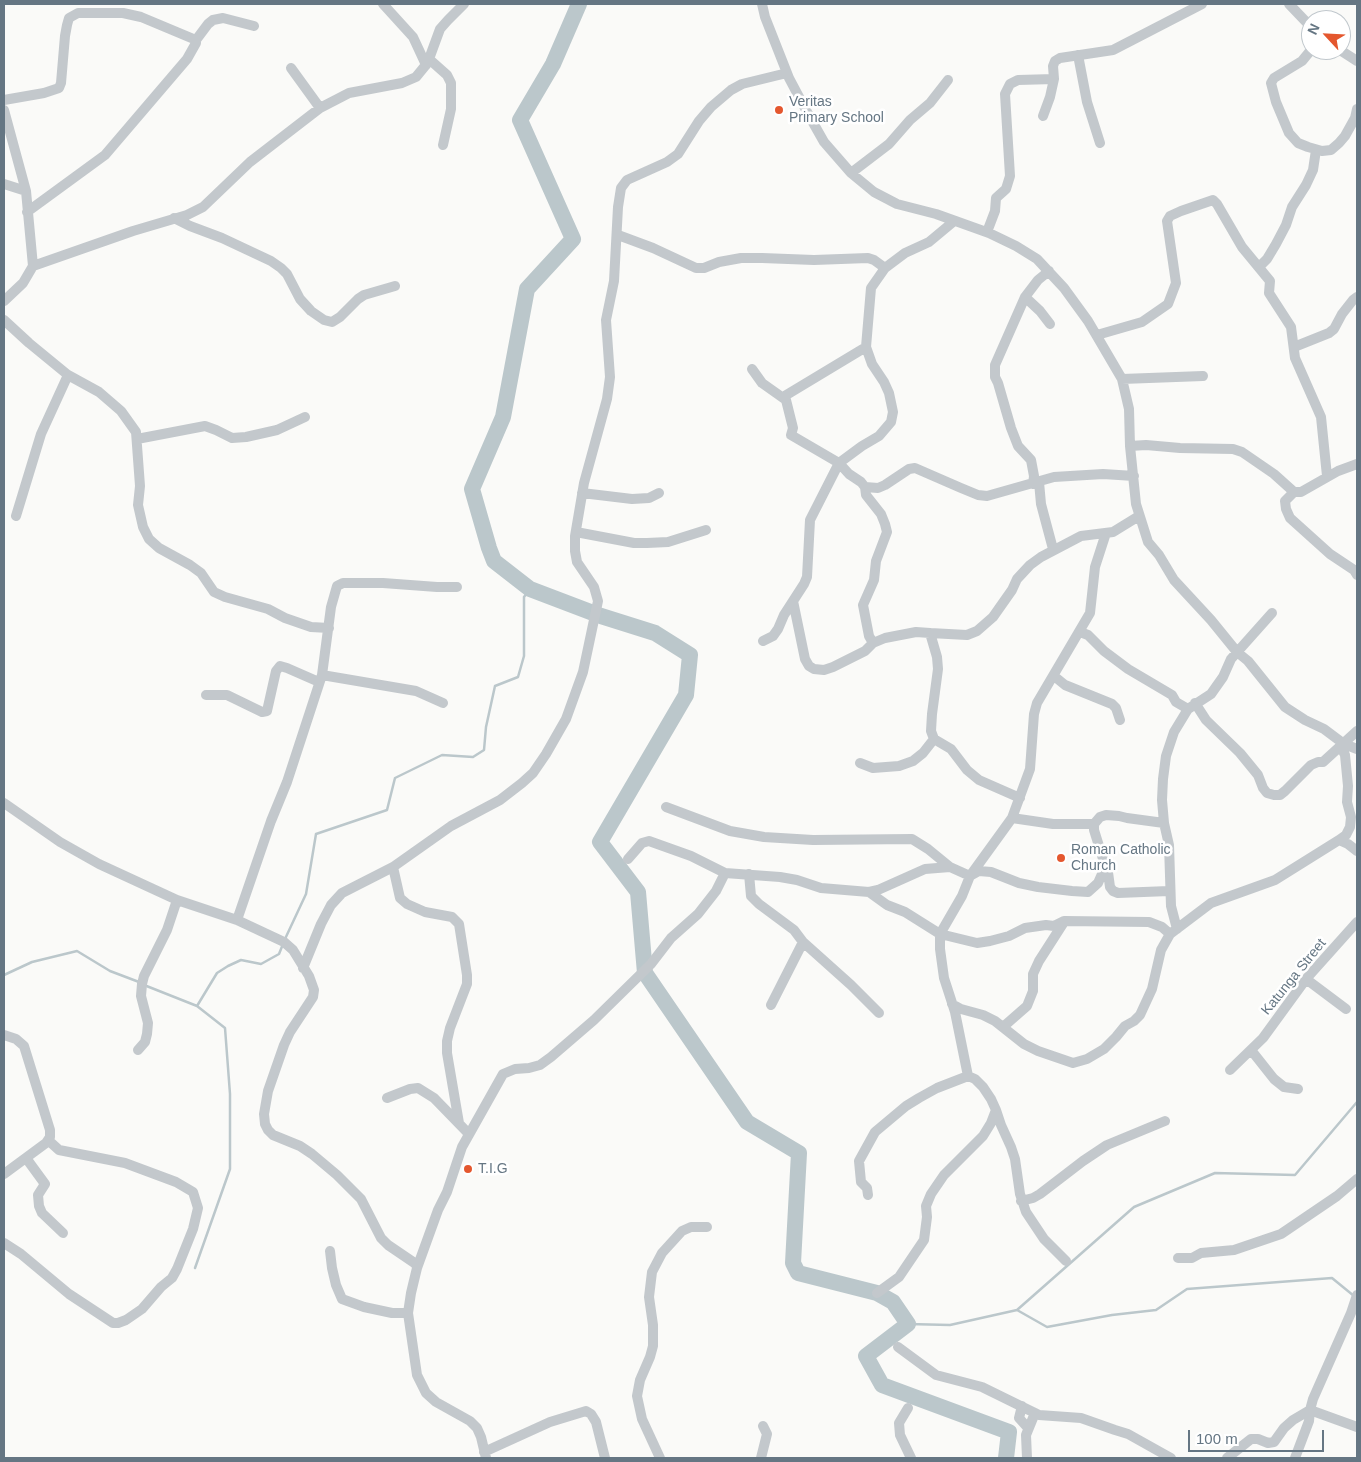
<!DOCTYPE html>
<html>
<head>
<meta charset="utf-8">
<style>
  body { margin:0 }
  #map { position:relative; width:1361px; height:1462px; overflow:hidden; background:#fafaf8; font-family:Helvetica,sans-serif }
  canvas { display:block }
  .frame { position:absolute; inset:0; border:5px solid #657683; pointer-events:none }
  .north { position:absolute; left:1301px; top:10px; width:50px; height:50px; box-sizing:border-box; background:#fff; border:1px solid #c1c8cd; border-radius:50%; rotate:295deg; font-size:14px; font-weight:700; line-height:20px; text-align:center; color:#657683 }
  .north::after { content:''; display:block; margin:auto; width:18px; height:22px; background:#e4572e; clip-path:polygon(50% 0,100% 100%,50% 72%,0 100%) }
  .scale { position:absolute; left:1188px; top:1430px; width:136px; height:22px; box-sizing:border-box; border:2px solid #657683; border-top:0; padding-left:6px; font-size:15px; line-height:18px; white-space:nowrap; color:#657683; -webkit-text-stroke:4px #fff; paint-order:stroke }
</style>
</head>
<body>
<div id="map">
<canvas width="1361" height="1462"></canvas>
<div class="frame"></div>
<div class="north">N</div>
<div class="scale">100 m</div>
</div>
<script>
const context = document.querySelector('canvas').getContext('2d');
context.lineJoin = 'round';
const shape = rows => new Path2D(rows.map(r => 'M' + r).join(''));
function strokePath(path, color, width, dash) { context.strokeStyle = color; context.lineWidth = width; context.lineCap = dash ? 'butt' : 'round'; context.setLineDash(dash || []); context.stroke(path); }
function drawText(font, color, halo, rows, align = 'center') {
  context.font = font + ' Helvetica,sans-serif'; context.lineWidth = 5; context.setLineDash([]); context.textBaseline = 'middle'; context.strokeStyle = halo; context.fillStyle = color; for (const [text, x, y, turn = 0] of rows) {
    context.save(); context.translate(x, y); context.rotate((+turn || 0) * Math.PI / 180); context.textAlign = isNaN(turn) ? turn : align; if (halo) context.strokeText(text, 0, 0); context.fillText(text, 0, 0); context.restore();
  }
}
const stream = shape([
  [285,939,306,894,316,834,387,810,395,778,442,755,473,757,484,750,486,727,495,686,518,677,524,656,524,597,530,589],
  [4,975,32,962,77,951,110,971,139,982],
  [144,985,197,1006,225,1028,230,1094,230,1169,195,1268],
  [197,1006,217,973,228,966,241,960,261,964,279,954,283,944],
  [1017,1310,1047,1327,1112,1315,1156,1310,1187,1289,1332,1278,1354,1296],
  [908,1324,950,1325,1017,1310,1134,1207,1215,1173,1295,1175,1357,1102]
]);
const river = shape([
  [579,4,553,64,520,120,573,239,527,289,503,417,472,489,489,548,494,561,530,589,601,616,655,633,690,655,686,695,600,842,638,892,645,973,747,1122,799,1153,793,1263,798,1273,877,1293,893,1302,908,1324,866,1356,882,1385,1009,1432,1006,1458]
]);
const minor = shape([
  [383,4,413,37,426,65],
  [762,4,765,17,789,78,807,112,824,142,851,173,874,192,897,204,936,214,989,233,1016,246,1037,259,1064,288,1088,321,1122,379,1129,409,1130,446,1136,504,1148,542,1159,555,1174,580,1211,620,1237,652,1248,661,1285,707,1305,720,1324,729,1344,744,1357,749],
  [1289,4,1311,27],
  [196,40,208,24,213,20,223,18,254,26],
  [1311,50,1302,61,1274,78,1271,83,1276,102,1289,133,1298,143,1308,147,1322,151,1331,150,1339,143,1345,136,1355,118,1357,109],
  [1340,50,1357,61],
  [1078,55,1087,102,1100,143],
  [429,59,447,75,451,83,451,109,443,145],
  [291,68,320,108],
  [4,100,44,93,59,88,61,83,65,36,67,25,69,18,78,13,123,13,141,17,196,40,196,43,187,59,105,155,27,212],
  [4,110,26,191,33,266,23,283,4,301],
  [1043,116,1050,97,1054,79,1053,66,1055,61,1060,58,1113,50,1202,4],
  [851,173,889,144,910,120,930,103,948,80],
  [4,184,26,191],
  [174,218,190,226,222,238,271,261,281,268,287,274,300,299,311,311,324,320,332,322,340,317,358,299,364,295,395,286],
  [987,232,995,211,996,198,1006,189,1010,176,1005,94,1010,84,1018,80,1054,79],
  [618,235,653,248,696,268,704,268,719,262,741,258,762,258,814,260,868,258,874,260,885,268],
  [33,266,133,231,187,215,203,207,250,162,320,108,349,93,402,83,416,77,425,66,429,59,440,29,448,20,464,4],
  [1259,267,1267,259,1276,244,1286,225,1292,207,1306,185,1313,170,1316,150],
  [1025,297,1040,311,1050,324],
  [4,320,29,343,68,375,99,392,121,411,136,432,140,486,138,505,143,527,149,539,159,548,190,565,201,573,214,592,225,597,268,609,285,618,311,627,329,628],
  [1097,335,1142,322,1168,304,1176,283,1167,221,1170,216,1181,211,1213,200,1217,204,1242,247,1270,281,1269,293,1291,327,1295,358,1321,417,1327,476],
  [1294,347,1329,333,1334,329,1342,314,1353,300,1357,297],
  [752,369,762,383,786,400,793,428,791,435,839,463,849,474,861,482,865,487,866,495,881,514,885,524,887,532,876,561,874,580,863,605,869,636,873,643],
  [1122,379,1203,376],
  [783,397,866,347],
  [137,439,205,426,216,430,232,438,246,437,277,430,305,417],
  [1130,446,1146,445,1180,448,1233,449,1242,452,1274,474,1294,492,1301,492,1338,471,1357,464],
  [1039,482,1041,504,1053,549],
  [1033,484,1034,476,1031,460,1018,446,1011,428,998,383,995,377,995,365,1025,297,1038,280,1049,271],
  [865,487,878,488,885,485,909,469,915,468,961,488,978,495,987,496,1054,477,1103,474,1134,476],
  [1294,492,1285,501,1286,509,1290,518,1330,554,1354,570,1357,575],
  [582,493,632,499,649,498,659,493],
  [16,516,41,434,68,375],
  [576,532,634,543,647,543,668,542,706,530],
  [793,601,805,659,809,666,814,669,824,670,833,667,865,651,873,643,885,638,916,632,930,633,937,657,938,669,932,714,931,731,934,739,951,749,967,770,979,780,1020,798],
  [1080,632,1088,635,1104,651,1128,669,1172,695,1176,702,1188,709,1211,694,1223,677,1231,659,1272,613],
  [930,633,967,635,977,631,993,617,1012,590,1017,579,1030,565,1041,557,1081,536,1113,532,1139,516],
  [763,641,773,636,778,629,784,615,804,584,807,577,810,520,839,463,862,446,879,436,891,422,893,412,889,393,884,382,872,364,866,347,871,288,885,268,905,253,929,242,953,222],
  [322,675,416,691,443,703],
  [1054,676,1065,685,1112,704,1116,708,1120,720],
  [206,695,227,695,262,712,267,711,276,671,280,666,287,668,319,682],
  [1195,703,1206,720,1240,753,1258,775,1263,788,1267,793,1274,795,1280,795,1285,791,1311,765,1318,762,1323,762,1357,731],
  [1341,747,1345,755,1348,786,1347,802,1351,817,1350,827,1346,835,1339,840,1348,844,1357,851],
  [860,763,873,768,899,766,913,761,923,753,934,739],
  [4,803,60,842,99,864,177,900,237,920,284,942,293,950,309,976,314,990,313,997,290,1032,284,1045,268,1091,264,1114,265,1124,268,1130,273,1135,300,1146,312,1154,337,1175,361,1199,381,1238,388,1245,416,1264,417,1268,411,1293,408,1313,417,1375,426,1393,436,1402,470,1421,477,1428,481,1437,486,1458],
  [666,807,730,831,764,837,813,840,912,839,928,849,950,867,970,876,979,871,991,872,1019,883,1038,887,1072,891,1088,892,1098,883,1102,874,1104,862,1094,830,1094,824],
  [1012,818,1053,824,1094,824,1100,817,1106,815,1119,816,1127,818,1164,823],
  [628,859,642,843,649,841,691,856,725,873,780,877,797,880,821,888,869,892,887,905,905,912,940,934,962,896,970,876,1012,818,1030,769,1034,714,1037,703,1090,613,1095,567,1106,533],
  [1107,865,1110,887,1113,891,1118,893,1169,891],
  [393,867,400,898,407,904,425,912,452,917,459,924,467,975,467,984,450,1028,447,1041,447,1053,459,1123],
  [749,874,751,896,759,904,794,930,803,942,851,985,879,1013],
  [869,892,878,890,925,869,950,867],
  [237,920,271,821,287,782,322,675,331,607,337,586,343,583,383,583,437,587,457,587],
  [1177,929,1171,906,1169,845,1164,823,1162,800,1163,779,1166,756,1174,732,1188,709],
  [303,968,321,924,331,905,342,893,393,867,451,826,500,800,522,783,533,773,546,754,566,719,583,672,598,601,594,587,577,562,575,551,575,536,584,483,607,399,610,377,606,320,614,281,618,207,621,188,627,180,667,162,678,154,699,121,711,107,731,90,742,84,787,73],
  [1306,979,1346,1009],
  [952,1004,961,1009,983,1015,995,1021,1024,1044,1038,1051,1073,1063,1087,1059,1104,1049,1116,1037,1125,1026,1134,1021,1140,1015,1152,989,1161,950,1170,934,1211,903,1275,880,1339,840],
  [771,1005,803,942],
  [1003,1027,1027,1006,1033,991,1033,974,1039,961,1064,922],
  [4,1035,16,1039,24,1046,50,1130,50,1137,46,1143,4,1174],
  [138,1050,145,1042,147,1034,148,1023,141,996,142,984,144,976,167,930,177,900],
  [1251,1050,1274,1079,1284,1087,1298,1089],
  [1230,1070,1263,1038,1306,979,1357,922],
  [387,1098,410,1089,418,1088,434,1098,469,1134],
  [996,1110,1001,1125,1011,1147,1015,1159,1020,1194,1026,1212,1044,1239,1066,1261],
  [26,1158,45,1184,38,1195,39,1206,42,1213,63,1233],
  [868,1195,867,1188,861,1182,859,1161,875,1132,906,1106,919,1098,937,1088,968,1076,955,1012,944,978,940,949,940,934,977,943,990,941,1009,936,1025,928,1046,925,1054,926,1064,921,1149,922,1162,927,1170,934],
  [1021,1201,1033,1198,1040,1194,1083,1161,1107,1145,1165,1121],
  [4,1243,21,1254,69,1294,113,1323,118,1323,126,1320,142,1309,161,1287,172,1278,177,1269,193,1229,198,1208,193,1192,176,1182,125,1163,59,1150,48,1140],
  [330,1251,332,1268,336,1285,342,1299,364,1307,392,1313,408,1313],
  [1178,1258,1192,1258,1201,1253,1234,1250,1281,1234,1337,1196,1357,1179],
  [417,1268,438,1210,447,1192,462,1147,503,1074,515,1069,529,1068,540,1065,551,1057,594,1020,651,964,671,938,698,914,716,891,725,873],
  [877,1293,899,1277,924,1240,927,1217,926,1206,931,1194,944,1175,983,1136,991,1123,996,1110,991,1099,983,1087,975,1079,968,1076],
  [898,1347,936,1375,982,1387,1039,1415,1081,1418,1115,1430,1128,1434,1171,1458],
  [1022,1406,1019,1418,1028,1428],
  [908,1408,899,1423,900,1435,911,1458],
  [484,1452,550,1422,586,1411,591,1414,596,1422,605,1458],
  [660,1458,642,1419,637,1396,640,1380,650,1357,653,1346,653,1325,649,1297,652,1272,662,1253,682,1231,691,1227,707,1227],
  [761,1458,767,1434,763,1426],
  [1027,1458,1026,1435,1035,1413],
  [1227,1458,1251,1439,1258,1439,1268,1443,1274,1442,1284,1428,1293,1420,1310,1410,1357,1427],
  [1295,1458,1309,1421,1310,1410,1313,1399,1351,1313,1357,1295]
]);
const markers = [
  [779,110,5,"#e4572e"],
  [1061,858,5,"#e4572e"],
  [468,1169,5,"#e4572e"]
];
const poiNames = [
  ["Veritas",789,102],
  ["Primary School",789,118],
  ["Roman Catholic",1071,850],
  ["Church",1071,866],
  ["T.I.G",478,1169]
];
const streetNames = [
  ["Katunga Street",1294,977,-51]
];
strokePath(stream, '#bbc7cb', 2.5);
strokePath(river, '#bbc7cb', 16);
strokePath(minor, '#c3c8cc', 10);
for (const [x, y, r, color] of markers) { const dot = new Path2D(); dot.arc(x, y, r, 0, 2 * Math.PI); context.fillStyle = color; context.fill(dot); strokePath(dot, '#fff', 2); }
drawText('14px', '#657683', '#fff', poiNames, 'left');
drawText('14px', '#657683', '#fff', streetNames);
</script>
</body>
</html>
